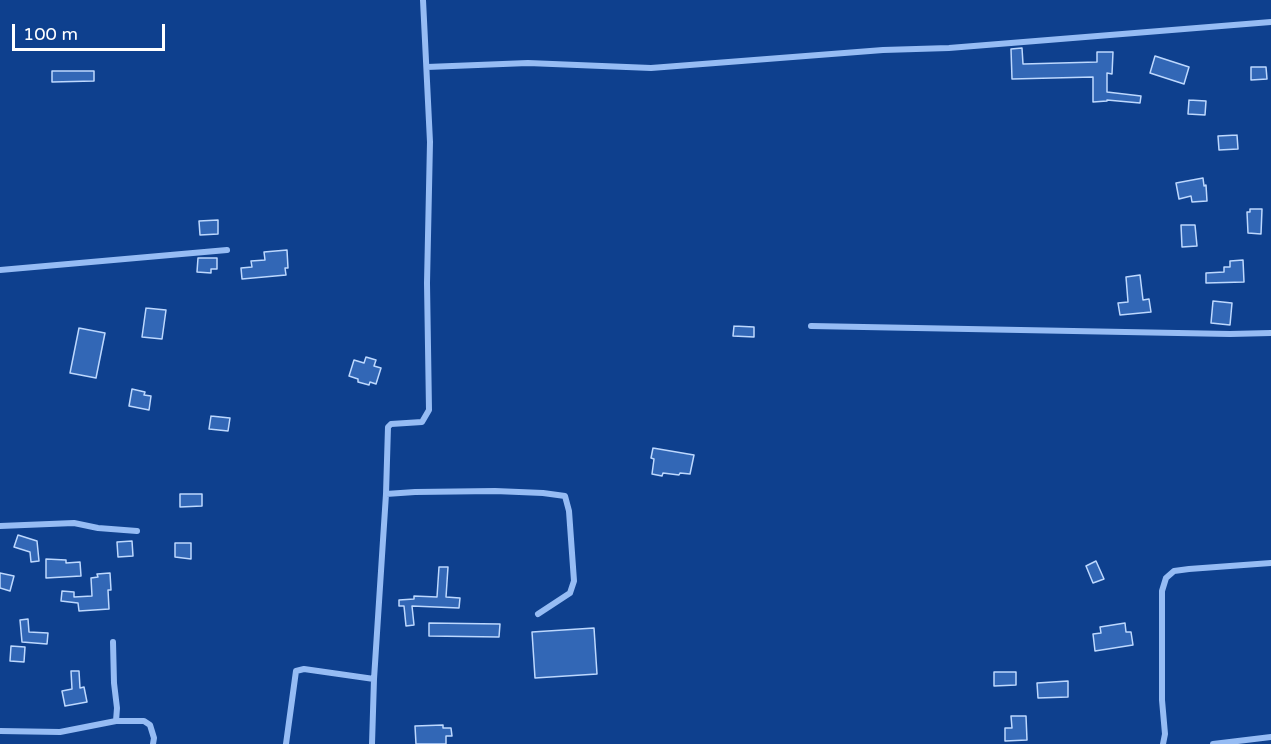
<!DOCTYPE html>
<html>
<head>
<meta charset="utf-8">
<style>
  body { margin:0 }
  #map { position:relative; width:1271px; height:744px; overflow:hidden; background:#0e408e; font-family:"Varela Round",sans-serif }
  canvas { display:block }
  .scale { position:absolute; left:12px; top:24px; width:153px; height:27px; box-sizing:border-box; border:3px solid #fff; border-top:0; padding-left:8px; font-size:18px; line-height:21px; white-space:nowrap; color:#fff; -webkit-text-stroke:4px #0e408e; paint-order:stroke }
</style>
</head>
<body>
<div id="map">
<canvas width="1271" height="744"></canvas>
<div class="scale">100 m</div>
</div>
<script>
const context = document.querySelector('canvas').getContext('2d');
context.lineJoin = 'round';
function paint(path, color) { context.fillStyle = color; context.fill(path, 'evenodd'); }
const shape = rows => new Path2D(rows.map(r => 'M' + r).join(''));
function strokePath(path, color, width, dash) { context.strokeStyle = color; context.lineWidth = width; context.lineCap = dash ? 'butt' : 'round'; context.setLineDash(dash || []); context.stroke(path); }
const building = shape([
  [1022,48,1023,64,1097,62,1097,52,1113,52,1112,74,1107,73,1107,92,1141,96,1140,103,1107,100,1107,101,1093,102,1093,77,1012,79,1011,49,1022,48],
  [1155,56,1189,67,1184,84,1150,73,1155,56],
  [1251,67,1266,67,1267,79,1251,80,1251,67],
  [52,71,94,71,94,81,52,82,52,71],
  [1189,100,1206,101,1205,115,1188,114,1189,100],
  [1237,135,1238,149,1219,150,1218,136,1237,135],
  [1203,178,1204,186,1206,185,1207,201,1192,202,1191,196,1179,199,1176,183,1203,178],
  [1250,209,1262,209,1261,234,1248,233,1247,212,1250,212,1250,209],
  [218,220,218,234,200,235,199,221,218,220],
  [1181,225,1195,225,1197,246,1182,247,1181,225],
  [287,250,288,268,285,268,286,275,242,279,241,268,252,267,251,261,265,260,264,252,287,250],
  [198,258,217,258,217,269,211,269,211,273,197,272,198,258],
  [1243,260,1244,282,1206,283,1206,273,1224,272,1224,267,1230,267,1230,261,1243,260],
  [1140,275,1143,300,1149,299,1151,312,1120,315,1118,303,1128,302,1126,277,1140,275],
  [1213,301,1232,303,1230,325,1211,323,1213,301],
  [146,308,166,310,162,339,142,337,146,308],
  [734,326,754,327,754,337,733,336,734,326],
  [79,328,105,333,96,378,70,373,79,328],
  [366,357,376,360,374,366,381,368,376,384,370,382,369,385,358,382,358,379,349,376,354,360,364,363,366,357],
  [132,389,145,392,144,395,151,396,149,410,129,406,132,389],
  [211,416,230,418,228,431,209,429,211,416],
  [653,448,694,455,690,474,680,473,679,475,663,473,662,476,652,474,654,459,651,458,653,448],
  [180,494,202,494,202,506,180,507,180,494],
  [18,535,37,541,39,561,31,562,30,552,14,547,18,535],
  [132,541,133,556,118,557,117,542,132,541],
  [175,543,191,543,191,559,175,557,175,543],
  [46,559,66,560,66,563,80,562,81,576,46,578,46,559],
  [1096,561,1104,579,1093,583,1086,566,1096,561],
  [439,567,448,567,446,597,460,598,459,608,412,606,414,625,406,626,404,606,399,606,399,600,414,599,414,596,437,597,439,567],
  [0,573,14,576,10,591,0,588,0,573],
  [110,573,111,590,108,590,109,609,79,611,78,603,61,601,62,591,74,592,74,597,92,596,91,578,98,577,97,574,110,573],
  [28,619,29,632,48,633,47,644,22,642,20,620,28,619],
  [429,623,500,624,499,637,429,636,429,623],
  [1125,623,1126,632,1131,632,1133,645,1095,651,1093,634,1101,633,1100,627,1125,623],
  [594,628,597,674,535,678,532,632,594,628],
  [11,646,25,647,24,662,10,661,11,646],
  [71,671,79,671,80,688,84,687,87,702,65,706,62,691,72,689,71,671],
  [994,672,1016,672,1016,685,994,686,994,672],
  [1068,681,1068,697,1038,698,1037,683,1068,681],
  [1011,716,1026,716,1027,740,1005,741,1005,728,1012,728,1011,716],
  [443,725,443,728,451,728,452,736,446,736,446,744,416,744,415,726,443,725]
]);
const street = shape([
  [427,67,528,63,651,68,883,50,949,48,1271,22],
  [0,270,227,250],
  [811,326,1230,334,1271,333],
  [386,494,415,492,495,491,543,493,565,496,569,511,574,581,570,593,538,614],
  [0,526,74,523,98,528,137,531],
  [113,642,114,683,117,708,116,721],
  [0,731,60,732,116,721,144,721,150,725,154,738,153,744],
  [286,744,296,671,304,669,374,679],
  [372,744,374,679,386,494,388,427,391,424,422,422,429,410,427,283,430,142,423,0],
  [1163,744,1165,734,1162,700,1162,591,1166,578,1174,571,1189,569,1271,563],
  [1213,744,1271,737]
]);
paint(building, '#3267b6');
strokePath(building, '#bdd8fe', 1.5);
strokePath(street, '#96bcf4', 6);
</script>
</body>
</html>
